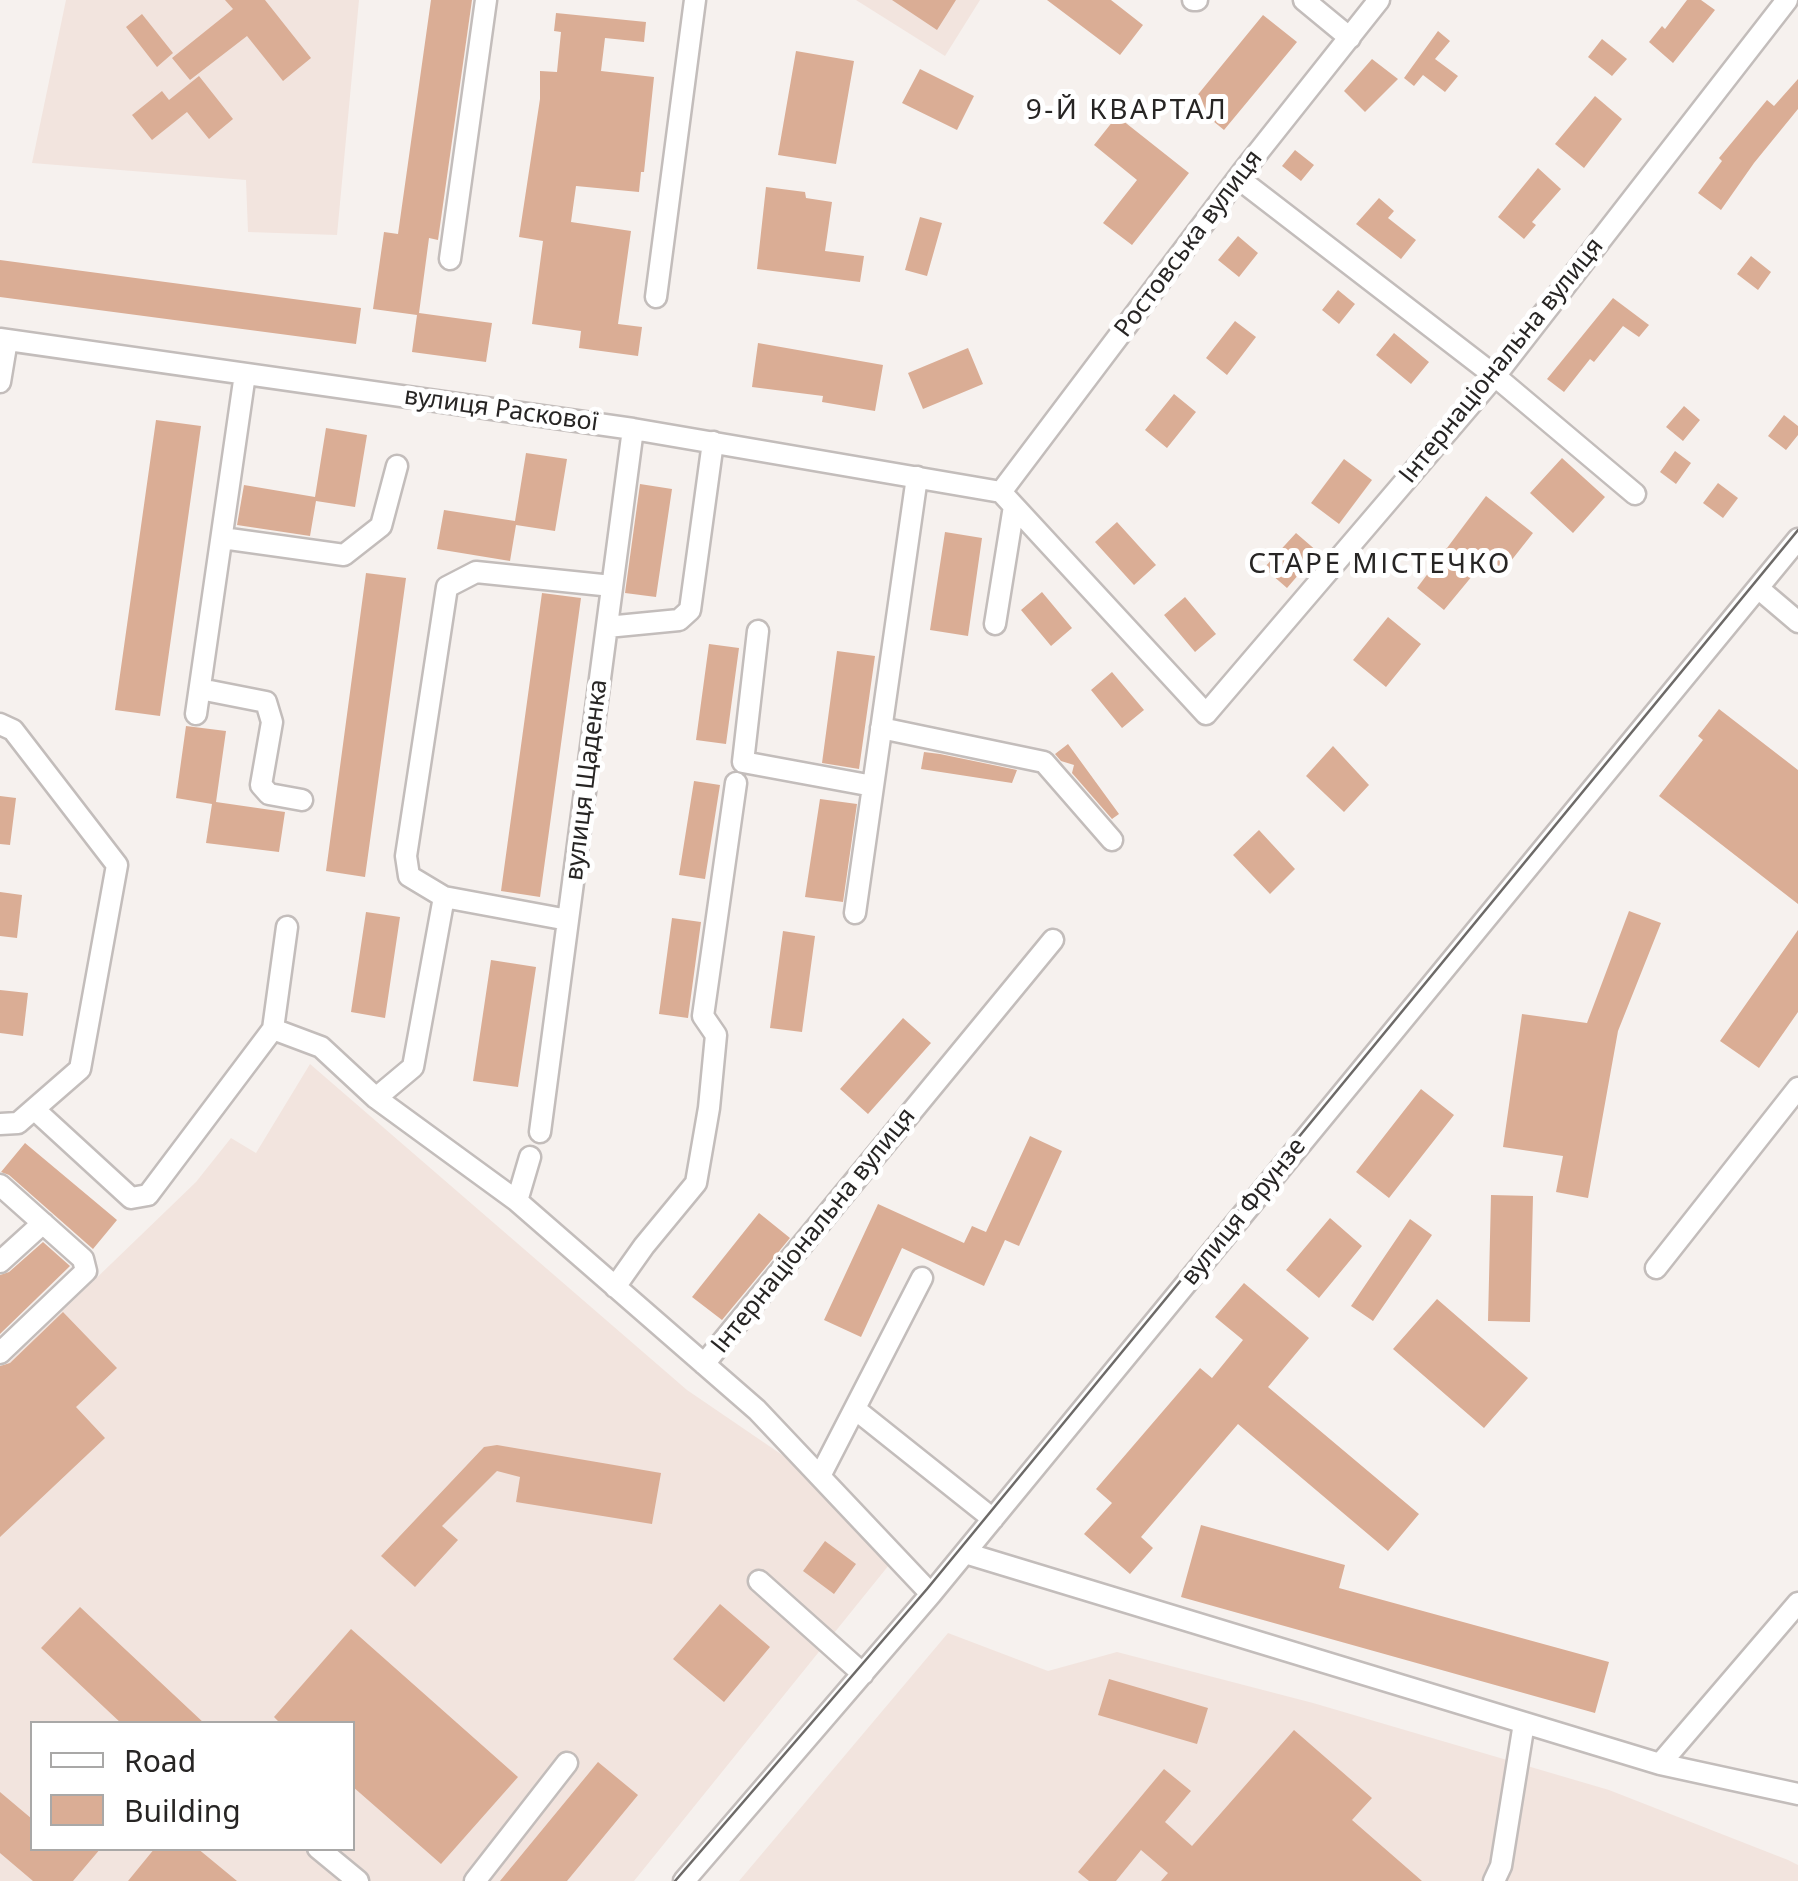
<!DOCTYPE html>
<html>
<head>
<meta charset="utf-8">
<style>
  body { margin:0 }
  #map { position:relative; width:1798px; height:1881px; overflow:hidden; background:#f6f1ee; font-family:"Noto Sans",sans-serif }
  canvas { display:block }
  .legend { position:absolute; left:30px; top:1721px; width:325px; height:130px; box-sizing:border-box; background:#fff; border:2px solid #a9a8a7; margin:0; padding:12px 18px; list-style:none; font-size:30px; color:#272524 }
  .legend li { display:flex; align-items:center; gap:20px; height:50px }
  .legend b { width:50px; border:2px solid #a9a8a7 }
</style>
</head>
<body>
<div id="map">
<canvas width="1798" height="1881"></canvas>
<ul class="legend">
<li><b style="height:12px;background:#fff"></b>Road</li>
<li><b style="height:28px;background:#daad95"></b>Building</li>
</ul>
</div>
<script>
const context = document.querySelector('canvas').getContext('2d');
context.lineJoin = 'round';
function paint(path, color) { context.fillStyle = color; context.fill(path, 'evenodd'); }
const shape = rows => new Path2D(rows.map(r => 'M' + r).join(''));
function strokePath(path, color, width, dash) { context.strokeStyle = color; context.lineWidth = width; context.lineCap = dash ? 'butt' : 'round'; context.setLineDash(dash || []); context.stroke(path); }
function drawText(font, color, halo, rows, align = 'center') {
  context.font = font + ' "Noto Sans",sans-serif'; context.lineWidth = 10; context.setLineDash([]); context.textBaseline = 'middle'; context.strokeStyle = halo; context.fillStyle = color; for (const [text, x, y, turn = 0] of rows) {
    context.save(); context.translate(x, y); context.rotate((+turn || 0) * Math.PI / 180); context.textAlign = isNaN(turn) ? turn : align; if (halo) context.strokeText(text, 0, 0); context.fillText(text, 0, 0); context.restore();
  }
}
const built = shape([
  [66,0,359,0,337,235,248,232,246,180,32,163],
  [856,0,980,0,945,56],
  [310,1064,687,1390,816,1478,893,1560,634,1881,0,1881,0,1371,196,1182,231,1138,256,1153],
  [32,1724,352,1724,352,1848,32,1848],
  [948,1633,1048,1671,1117,1652,1313,1703,1609,1790,1788,1860,1798,1865,1798,1881,739,1881]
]);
const building = shape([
  [225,0,265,0,311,58,283,81,247,36,190,80,172,58,233,9],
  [431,0,472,0,438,240,429,238,419,313,492,323,486,362,412,352,417,315,373,309,384,232,398,234],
  [892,0,956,0,937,30],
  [1047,0,1111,0,1143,25,1120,55],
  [1687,0,1701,0,1715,10,1673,63,1649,42,1662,26,1665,29],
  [556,13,646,22,644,42,605,38,601,71,654,77,644,172,641,172,639,192,576,186,571,222,631,231,618,324,642,327,638,356,579,348,581,331,532,324,543,241,519,237,540,99,540,71,557,72,561,32,554,31],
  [142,14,173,53,157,67,126,27],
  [1263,15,1297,42,1224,130,1191,103],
  [1438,31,1450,41,1435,59,1458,76,1445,92,1423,75,1414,86,1404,78],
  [1602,39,1627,59,1612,76,1588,57],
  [796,51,854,61,836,164,778,155],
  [1372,59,1398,79,1365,112,1344,91],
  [920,69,974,96,957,130,902,103],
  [199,76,233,119,209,139,187,112,152,140,132,115,162,91,169,100],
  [1798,79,1798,109,1754,163,1721,210,1698,193,1722,161,1719,158,1767,100,1774,106],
  [1595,96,1622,119,1584,168,1555,144],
  [1117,116,1189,173,1132,245,1103,223,1137,180,1094,145],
  [1295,150,1314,165,1301,181,1282,166],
  [1538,168,1561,189,1532,222,1536,225,1524,239,1498,217],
  [766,187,805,192,806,198,832,202,825,251,864,256,860,282,757,269],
  [1379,198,1394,211,1388,218,1416,240,1401,259,1356,224],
  [920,217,942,223,927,276,905,270],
  [1238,236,1258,253,1239,277,1218,260],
  [1751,256,1771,272,1758,290,1737,274],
  [0,260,361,308,356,344,0,297],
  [1338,290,1355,304,1339,324,1322,310],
  [1613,298,1649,325,1639,337,1623,326,1594,362,1590,359,1564,392,1547,379],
  [1235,321,1256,337,1227,375,1206,358],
  [1394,333,1429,362,1411,384,1376,355],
  [758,343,883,365,875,411,822,402,823,396,752,387],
  [968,348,983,384,923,409,908,373],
  [1174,394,1196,412,1167,448,1145,430],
  [1684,406,1700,420,1683,441,1666,427],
  [1784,415,1798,426,1798,435,1786,450,1768,436],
  [156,420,201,426,160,716,115,710],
  [326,428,367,435,355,507,316,501,310,536,237,525,244,485,315,497],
  [1675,451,1691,463,1676,484,1660,472],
  [526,453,567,459,555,531,516,525,510,561,437,549,444,510,515,521],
  [1562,458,1605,497,1573,533,1530,493],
  [1344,459,1372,480,1339,524,1311,503],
  [1718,483,1738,498,1723,518,1703,503],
  [640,484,672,489,656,597,625,593],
  [1486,496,1533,533,1503,571,1487,558,1444,610,1417,588],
  [1117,522,1156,565,1134,585,1095,542],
  [945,532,982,538,968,636,930,630],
  [1296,533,1318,552,1287,588,1264,568],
  [366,573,406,578,365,877,326,871],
  [1042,592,1072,628,1051,646,1021,610],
  [542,593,581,598,540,897,501,891],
  [1185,597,1216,634,1195,652,1164,615],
  [1388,617,1421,644,1386,687,1353,660],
  [709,644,739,648,726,744,696,740],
  [837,651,875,656,859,769,822,763],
  [1112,672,1144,710,1122,728,1091,690],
  [1719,709,1798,770,1798,904,1659,796,1703,740,1698,736],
  [186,726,226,731,216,802,285,812,279,852,206,843,212,804,176,798],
  [1068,744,1119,814,1112,819,1072,773,1074,765,1061,761,1055,754],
  [1333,746,1369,785,1344,812,1306,776],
  [924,752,940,754,1017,770,1012,783,921,769],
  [694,781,720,785,705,879,679,875],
  [0,796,16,798,10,845,0,844],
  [820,799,857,804,843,902,805,897],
  [1259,830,1295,869,1270,894,1233,855],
  [0,892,22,895,17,938,0,936],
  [1629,911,1661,923,1618,1031,1588,1198,1556,1192,1563,1156,1503,1147,1522,1014,1587,1023],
  [366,912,400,917,385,1018,351,1012],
  [672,918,701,922,688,1018,659,1014],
  [1798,930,1798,1012,1759,1068,1720,1041],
  [783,931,815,936,802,1032,770,1028],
  [491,960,536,967,518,1087,473,1081],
  [0,990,28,993,23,1036,0,1033],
  [903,1018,931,1043,868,1114,840,1089],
  [1421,1089,1454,1115,1389,1198,1356,1172],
  [1030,1136,1062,1151,1019,1246,1005,1240,984,1286,902,1248,861,1337,824,1320,878,1204,964,1243,972,1226,986,1232],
  [25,1143,117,1220,93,1249,9,1175,1,1172],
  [1491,1195,1533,1196,1530,1322,1488,1321],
  [759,1213,790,1238,722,1320,692,1297],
  [1330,1218,1362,1246,1319,1298,1286,1270],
  [1410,1219,1432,1235,1373,1321,1351,1306],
  [43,1242,70,1266,0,1334,0,1275,9,1272],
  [1244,1283,1309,1338,1268,1387,1419,1514,1388,1551,1238,1424,1141,1537,1153,1548,1130,1574,1084,1534,1112,1503,1096,1489,1200,1368,1212,1378,1243,1340,1215,1317],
  [1437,1299,1528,1378,1484,1428,1393,1349],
  [63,1312,117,1368,76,1407,105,1438,0,1537,0,1366,10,1363],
  [497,1445,661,1473,652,1524,516,1502,520,1477,497,1471,442,1526,458,1540,415,1587,381,1556,484,1447],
  [1201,1525,1345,1565,1339,1588,1609,1662,1595,1713,1181,1597],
  [825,1541,856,1564,834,1594,803,1571],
  [720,1604,770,1647,724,1702,673,1659],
  [80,1607,205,1724,122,1724,41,1648],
  [351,1629,518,1777,441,1864,352,1786,352,1724,281,1724,274,1717],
  [1109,1679,1208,1708,1197,1744,1098,1715],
  [1294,1730,1372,1798,1352,1820,1422,1881,1161,1881,1168,1873,1141,1850,1116,1881,1089,1881,1078,1872,1164,1769,1191,1791,1165,1822,1192,1846],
  [598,1762,638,1795,567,1881,500,1881],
  [0,1792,32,1819,32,1848,101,1848,73,1881,33,1881,0,1853],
  [155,1848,197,1848,237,1881,128,1881]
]);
const minor = shape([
  [1193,0,1197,0],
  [1304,0,1350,38],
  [1238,178,1495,376,1635,494],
  [450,259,486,0],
  [656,297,695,0],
  [0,339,633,429,1001,492],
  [0,382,7,340],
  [1001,492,1206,714,1495,376,1787,0],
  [1001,492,1244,170,1379,0],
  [222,538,344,555,381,526,397,466],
  [1758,588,1798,622],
  [995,624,1014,506],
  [607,627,679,620,690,610,713,442],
  [758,631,743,762,873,786],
  [200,689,266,702,272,722,261,785,269,794,302,800],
  [196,714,245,374],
  [0,724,13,730,117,865,80,1069,18,1123,0,1124],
  [881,728,1044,762,1112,840],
  [855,913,917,477],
  [568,920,444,897,409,876,406,856,447,587,476,572,612,586],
  [273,1029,321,1047,376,1098,517,1201,757,1410,931,1594],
  [376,1098,413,1067,444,897],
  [34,1109,131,1198,148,1195,273,1029,287,927],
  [540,1132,633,429],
  [0,1185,83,1259,86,1271,0,1353],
  [517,1201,530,1157],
  [0,1262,43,1223],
  [1656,1268,1798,1088],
  [615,1287,644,1246,696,1183,709,1108,716,1035,703,1016,736,783],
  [704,1364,1053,940],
  [855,1409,993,1519],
  [820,1476,922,1278],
  [965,1553,1660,1764,1798,1794],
  [759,1581,863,1674],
  [1660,1764,1798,1603],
  [318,1848,358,1881],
  [475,1881,567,1763],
  [684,1881,931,1594,1798,539],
  [1494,1881,1501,1866,1524,1723]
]);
const tram = shape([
  [675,1881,927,1589,1798,530]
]);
const streetNames = [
  ["Ростовська вулиця",1189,244,-53],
  ["Інтернаціональна вулиця",1502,361,-51],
  ["вулиця Раскової",501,410,8],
  ["вулиця Щаденка",587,780,-83],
  ["вулиця Фрунзе",1244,1212,-51],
  ["Інтернаціональна вулиця",814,1231,-51]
];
const neighbourhoodNames = [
  ["9-Й КВАРТАЛ",1127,111],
  ["СТАРЕ МІСТЕЧКО",1380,565]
];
paint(built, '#f2e4de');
paint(building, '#daad95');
strokePath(minor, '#c3bdbb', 25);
strokePath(minor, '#fff', 20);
strokePath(tram, '#6d6a68', 2.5);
drawText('25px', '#272524', '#fff', streetNames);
context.letterSpacing = '2.5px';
drawText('28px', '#272524', '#fff', neighbourhoodNames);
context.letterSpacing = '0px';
</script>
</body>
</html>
